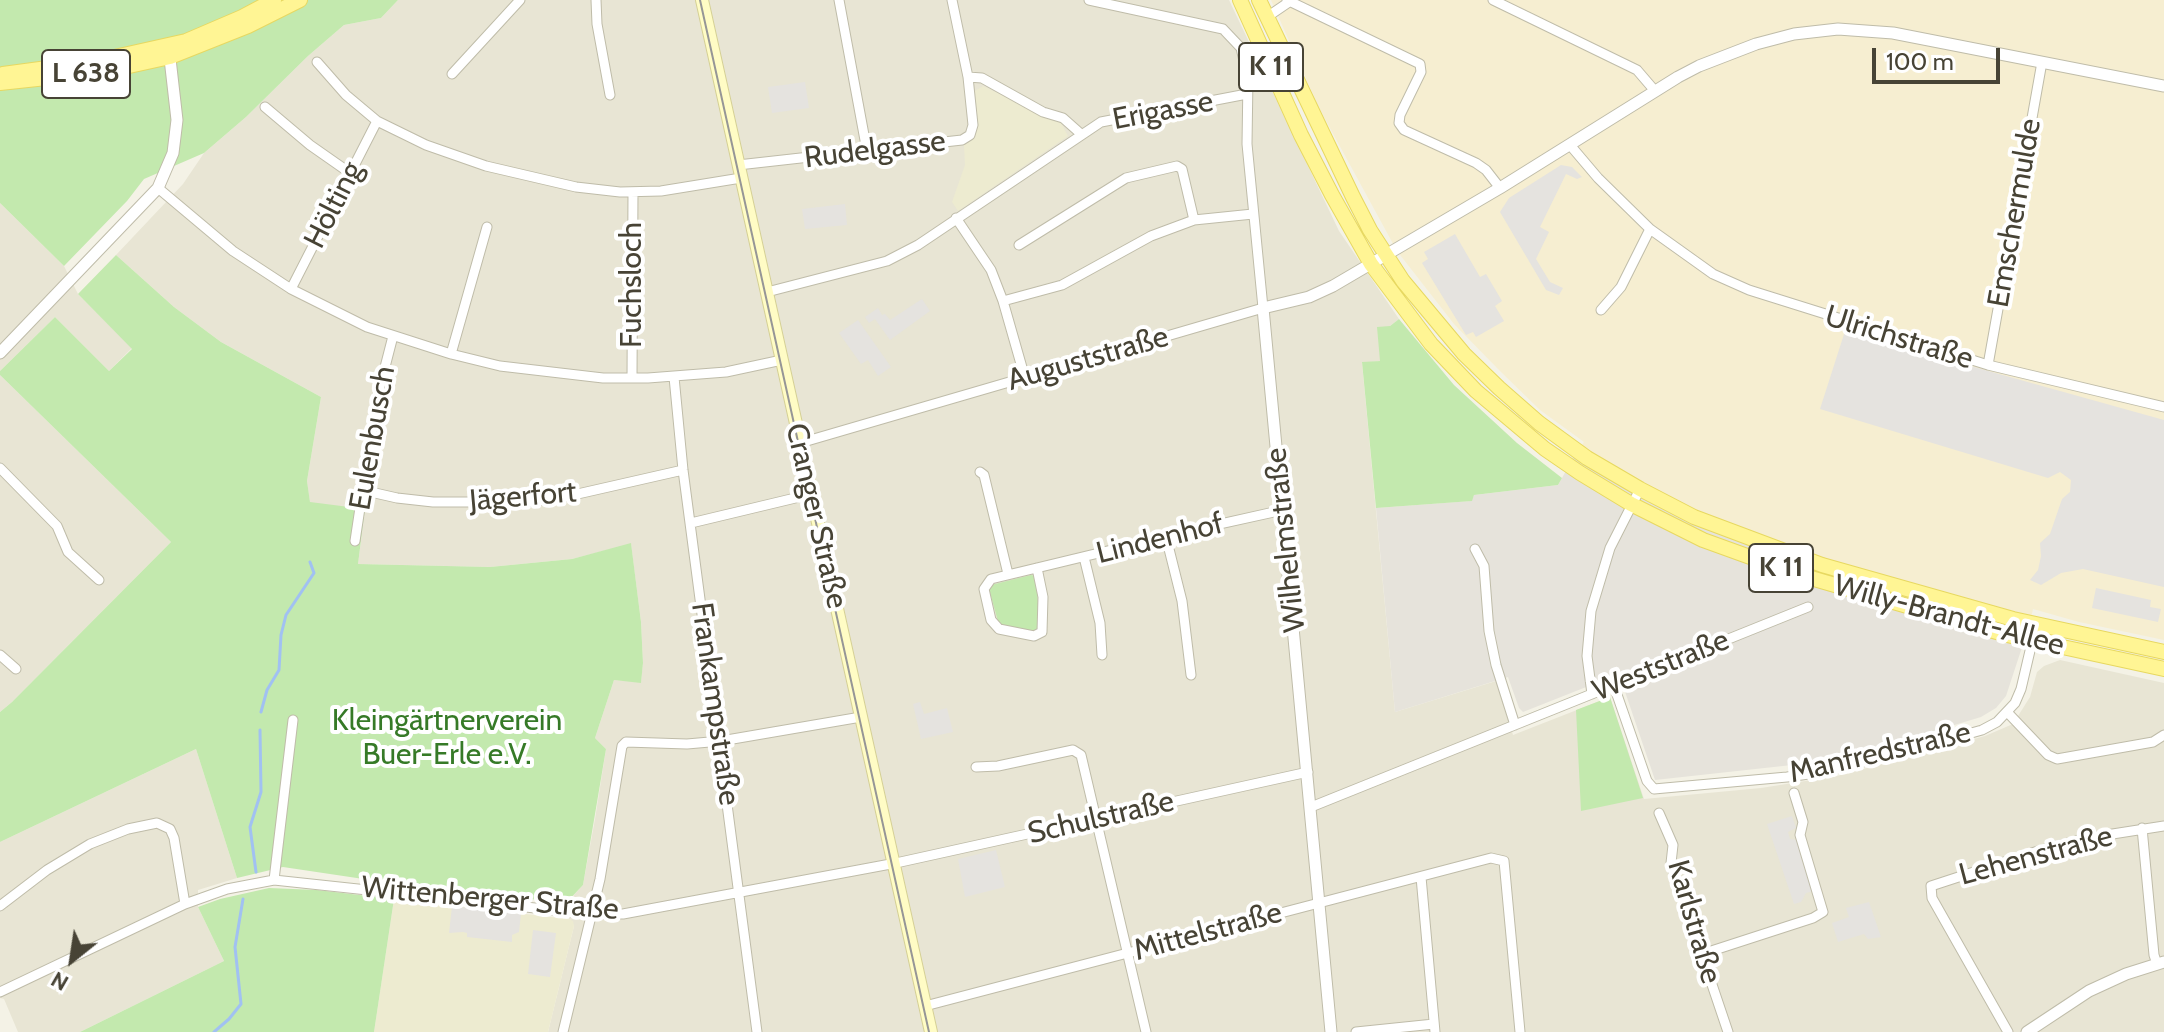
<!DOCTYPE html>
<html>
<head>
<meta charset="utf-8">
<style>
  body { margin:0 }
  #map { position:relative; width:2164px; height:1032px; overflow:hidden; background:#f4f2e6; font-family:Cabin,sans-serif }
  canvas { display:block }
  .north { position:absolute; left:32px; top:920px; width:80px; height:80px; -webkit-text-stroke:6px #fff; paint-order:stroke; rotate:210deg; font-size:22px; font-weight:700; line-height:32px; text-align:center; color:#474335 }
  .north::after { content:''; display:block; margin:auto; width:28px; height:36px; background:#474335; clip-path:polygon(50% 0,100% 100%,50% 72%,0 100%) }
  .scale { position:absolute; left:1872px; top:48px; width:128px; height:36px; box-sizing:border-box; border:4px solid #474335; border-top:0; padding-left:10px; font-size:24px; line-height:28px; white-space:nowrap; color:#474335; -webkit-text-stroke:6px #fff; paint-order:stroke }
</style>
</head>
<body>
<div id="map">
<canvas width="2164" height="1032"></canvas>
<div class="north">N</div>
<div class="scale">100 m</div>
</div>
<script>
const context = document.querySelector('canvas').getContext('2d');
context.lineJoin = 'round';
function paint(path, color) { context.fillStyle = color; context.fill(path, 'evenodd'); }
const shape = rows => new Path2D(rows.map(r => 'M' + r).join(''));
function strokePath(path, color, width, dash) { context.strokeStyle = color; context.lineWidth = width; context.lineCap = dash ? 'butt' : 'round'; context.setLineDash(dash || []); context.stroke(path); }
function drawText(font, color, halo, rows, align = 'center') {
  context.font = font + ' Cabin,sans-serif'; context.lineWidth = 8; context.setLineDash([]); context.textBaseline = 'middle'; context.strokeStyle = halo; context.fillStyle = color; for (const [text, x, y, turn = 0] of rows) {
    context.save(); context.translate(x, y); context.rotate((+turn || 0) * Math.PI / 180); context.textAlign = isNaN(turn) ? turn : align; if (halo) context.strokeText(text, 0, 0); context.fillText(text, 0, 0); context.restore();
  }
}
const residential = shape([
  [398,0,1229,0,1339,231,1399,319,1390,326,1380,361,1362,363,1395,712,1496,681,1513,735,1610,697,1644,799,1761,788,1837,776,1985,736,2013,724,2030,697,2037,672,2044,666,2060,660,2164,683,2164,1032,548,1032,574,926,569,919,573,896,583,885,595,819,606,749,595,738,614,680,641,682,643,663,641,622,631,544,572,559,490,567,358,564,365,510,310,503,307,481,321,397,221,342,174,307,116,255,183,184,204,153,246,117,308,56,344,25,381,18],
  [0,203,64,266,78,294,132,348,109,371,55,317,0,371],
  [0,375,171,542,12,702,0,712],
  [196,749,237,878,198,890,198,907,224,961,80,1032,18,1032,4,999,0,998,0,842]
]);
const commercial = shape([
  [1271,0,2164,0,2164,640,2079,622,2033,609,2029,626,1758,546,1575,455,1584,442,1540,410,1500,371,1454,324,1397,251,1319,108]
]);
const industrial = shape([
  [1575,455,1685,516,2029,626,2006,696,1996,708,1981,717,1888,745,1792,765,1655,780,1619,674,1523,712,1519,708,1508,677,1395,712,1376,508,1471,501,1474,495,1558,485]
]);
const education = shape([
  [983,86,1061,123,1068,136,958,211,952,202,965,165,964,145,972,139,977,130,975,91],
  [394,899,569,919,573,921,574,926,548,1032,374,1032]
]);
const green = shape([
  [0,0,398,0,381,18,344,25,308,56,246,117,204,153,144,179,127,201,64,266,0,203],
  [116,255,174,307,221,342,321,397,307,481,310,502,365,509,358,564,490,567,572,559,631,543,641,622,643,663,641,683,614,680,595,738,606,749,583,885,566,903,397,884,283,867,237,878,196,749,0,842,0,712,12,702,171,542,0,375,0,371,55,317,109,371,132,349,78,294],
  [1399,319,1454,385,1517,443,1562,478,1558,485,1474,495,1472,501,1376,508,1362,362,1380,361,1377,327,1390,326],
  [1031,575,1036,576,1040,628,1035,632,999,625,989,589,991,585],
  [1610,697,1643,798,1581,811,1576,710],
  [269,888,317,890,394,899,374,1032,80,1032,224,961,198,907,220,899]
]);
const parking = shape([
  [805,82,809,108,772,113,768,87],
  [1561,165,1572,167,1582,177,1577,179,1566,174,1540,227,1549,232,1536,259,1550,282,1563,288,1559,295,1546,290,1500,212,1509,198],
  [845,204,847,225,805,229,802,209],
  [1455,234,1480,277,1486,274,1502,301,1495,306,1504,321,1476,337,1473,332,1466,335,1422,263,1428,259,1424,252],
  [922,299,930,311,890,340,875,319,869,323,865,317,878,308,882,315,885,314,890,320],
  [858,320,891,367,878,376,868,360,861,364,839,333],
  [1845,331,2164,420,2164,587,2083,569,2061,573,2041,585,2030,580,2038,570,2041,556,2040,543,2050,534,2062,499,2070,492,2071,480,2060,472,2048,478,1820,409],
  [2096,588,2151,600,2150,607,2161,609,2158,622,2092,608],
  [920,702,924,714,947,708,953,732,921,739,913,704],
  [1792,816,1796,828,1788,832,1790,839,1797,840,1813,891,1806,893,1801,902,1794,904,1767,824],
  [996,850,1005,887,965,897,958,859],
  [1869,902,1881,937,1868,939,1864,934,1838,942,1832,923,1849,917,1846,908],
  [452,906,521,914,519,932,512,935,512,942,467,937,467,933,463,932,449,933],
  [533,930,556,933,550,977,528,974]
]);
const stream = shape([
  [261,712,267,690,279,670,281,635,286,615,314,573,310,562],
  [256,872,250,827,261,792,260,730],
  [214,1032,229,1019,241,1004,235,947,243,899]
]);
const minor = shape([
  [596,0,597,24,610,95],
  [839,0,867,151],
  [1287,0,1420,64,1421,72,1400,115,1399,123,1404,130,1476,163,1486,170,1500,188],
  [1493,0,1637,70,1655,91],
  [1267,17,1289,2],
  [317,62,346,95,377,121,426,145,486,166,576,187,620,192,661,191,741,178],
  [452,74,520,0],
  [968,77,982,78,1043,112,1063,118,1081,134],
  [265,107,310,145,350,173],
  [1570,145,1598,178,1650,229,1713,274,1749,290,1988,365,2164,407],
  [738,165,962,140,970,135,973,125,968,77,952,0],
  [158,188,233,251,291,289,367,327,451,354,500,366,603,378,648,378,726,372,782,360],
  [956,218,991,270,1003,301,1025,378],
  [1019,245,1126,178,1177,166,1182,169,1194,220],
  [291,289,377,121],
  [767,292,887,261,918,245,1101,122,1247,94],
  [1003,301,1062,285,1151,236,1194,220,1253,214],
  [1601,310,1621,287,1650,229],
  [451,354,487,227],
  [1988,365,2042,62],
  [674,377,683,470,757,1032],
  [632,378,633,192],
  [800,443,1263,308,1247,144,1248,78,1241,48,1223,29,1089,0],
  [0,468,57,526,68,552,99,580],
  [980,472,984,475,1008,574],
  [362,490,397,498,433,502,525,502,560,498,683,470],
  [691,523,812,494],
  [1166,537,1182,601,1191,675],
  [355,541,376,402,393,336],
  [1475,549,1484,566,1489,631,1496,665,1515,725],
  [1084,557,1100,623,1102,655],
  [1037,568,1043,597,1042,632,1034,636,999,629,991,620,984,589,991,579,1211,526,1283,510],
  [0,655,16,669],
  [1614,686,1647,781,1654,789,1787,777,1816,773,1893,755,1982,730,1997,722,2015,703,2021,689,2033,638],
  [1592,694,1587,656,1591,611,1610,548,1640,489],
  [2008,713,2048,755,2057,759,2153,742,2164,735],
  [976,767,998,766,1073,750,1081,755,1146,1032],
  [1311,807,1808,607],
  [1659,813,1673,845,1671,863,1728,1032],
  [2142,828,2154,955,2157,964],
  [1421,877,1435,1032],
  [274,880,293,720],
  [0,906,47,870,90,844,128,829,157,823,170,829,174,838,185,904],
  [1702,954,1813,918,1823,912,1800,835,1803,822,1794,793],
  [0,992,185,904,227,889,274,880,591,914,623,914,896,863,1308,772],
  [925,1006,1491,858,1504,861,1520,1032],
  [563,1032,600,879,622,746,626,742,687,744,721,741,861,717],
  [1356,1032,1434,1024],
  [2008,1032,1932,898,1931,886,2038,851,2087,838,2164,826]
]);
const tertiary = shape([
  [0,353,158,188,173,153,177,120,169,50],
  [1331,1032,1263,308,1309,297,1333,286,1500,188,1678,77,1699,66,1756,44,1794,34,1838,29,1893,33,2164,86],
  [2027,1032,2089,991,2126,974,2164,962]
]);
const secondary = shape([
  [702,0,931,1032]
]);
const primary = shape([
  [1240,0,1301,135,1332,195,1371,264,1431,344,1476,391,1545,449,1580,473,1631,504,1703,540,1797,574,2007,635,2164,669],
  [1259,0,1353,197,1370,230,1403,281,1464,354,1499,388,1539,423,1587,458,1640,489,1694,517,1822,565,2013,619,2164,652],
  [3,74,92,62,186,41,242,17,274,0],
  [0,83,102,72,170,57,248,26,300,0]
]);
const tram = shape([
  [700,0,929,1032]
]);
const shields = [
  [1271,67,64],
  [86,74,88],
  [1781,568,64]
];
const shieldNames = [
  ["K 11",1271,67],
  ["L 638",86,74],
  ["K 11",1781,568]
];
const streetNames = [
  ["Erigasse",1163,111,-11],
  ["Rudelgasse",875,150,-7],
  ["Hölting",334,205,-63],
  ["Emschermulde",2015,213,-80],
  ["Fuchsloch",632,285,-90],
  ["Ulrichstraße",1899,338,17],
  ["Auguststraße",1088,359,-16],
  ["Eulenbusch",373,438,-80],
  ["Jägerfort",523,497,-5],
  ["Cranger Straße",816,516,77],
  ["Lindenhof",1160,539,-14],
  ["Wilhelmstraße",1286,540,-96],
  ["Willy-Brandt-Allee",1949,616,15],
  ["Weststraße",1661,666,-22],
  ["Frankampstraße",715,704,82],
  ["Manfredstraße",1880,753,-13],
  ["Schulstraße",1101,818,-13],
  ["Lehenstraße",2036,856,-15],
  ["Wittenberger Straße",490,899,5],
  ["Karlstraße",1694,922,74],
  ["Mittelstraße",1208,932,-15]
];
const parkNames = [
  ["Kleingärtnerverein",447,721],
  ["Buer-Erle e.V.",447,755]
];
paint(residential, '#e8e5d4');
paint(commercial, '#f6eed1');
paint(industrial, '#e6e3db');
paint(education, '#edebd0');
paint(green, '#c3e9ae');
paint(parking, '#e5e3df');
strokePath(stream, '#a1c1f2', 3);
strokePath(minor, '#bfbca9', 11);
strokePath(tertiary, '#bfbca9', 13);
strokePath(secondary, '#d5d095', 14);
strokePath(primary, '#e7d861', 16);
strokePath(minor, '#fff', 9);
strokePath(tertiary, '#fff', 11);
strokePath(secondary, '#fffcc5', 12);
strokePath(primary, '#fff594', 14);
strokePath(tram, '#969696', 2);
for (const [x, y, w] of shields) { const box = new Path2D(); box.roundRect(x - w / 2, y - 24, w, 48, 6); context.fillStyle = '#fff'; context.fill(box); strokePath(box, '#474335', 2); }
drawText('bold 28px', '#474335', null, shieldNames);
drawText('30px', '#474335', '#fff', streetNames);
drawText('30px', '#367a27', '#fff', parkNames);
</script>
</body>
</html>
